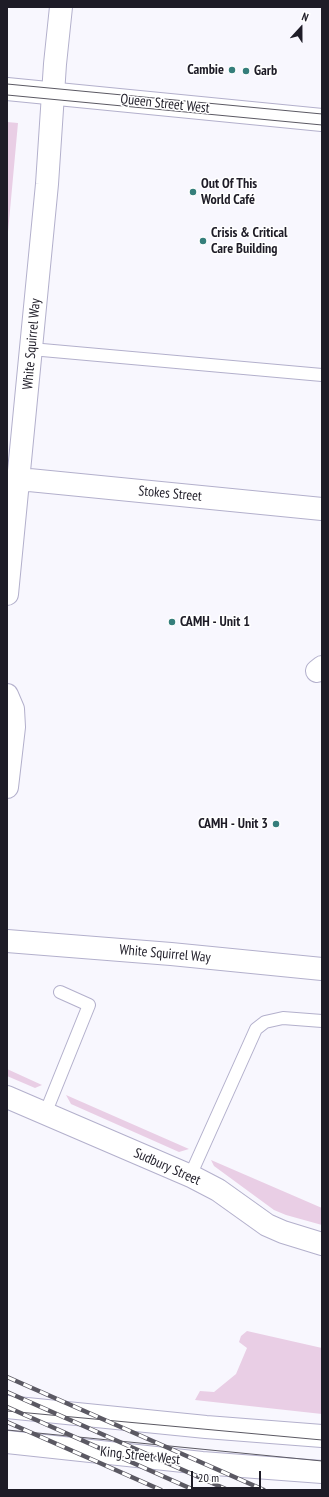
<!DOCTYPE html>
<html>
<head>
<meta charset="utf-8">
<style>
  body { margin:0 }
  #map { position:relative; width:329px; height:1497px; overflow:hidden; background:#f8f7fe; font-family:"PT Sans Narrow",sans-serif }
  canvas { display:block }
  .frame { position:absolute; inset:0; border:8px solid #1e1c27; pointer-events:none }
  .north { position:absolute; left:281px; top:8px; width:40px; height:40px; -webkit-text-stroke:3px #fff; paint-order:stroke; rotate:21deg; font-size:11px; font-weight:700; line-height:16px; text-align:center; color:#1e1c27 }
  .north::after { content:''; display:block; margin:auto; width:14px; height:18px; background:#1e1c27; clip-path:polygon(50% 0,100% 100%,50% 72%,0 100%) }
  .scale { position:absolute; left:191px; top:1471px; width:70px; height:18px; box-sizing:border-box; border:2px solid #1e1c27; border-top:0; padding-left:5px; font-size:12px; line-height:14px; white-space:nowrap; color:#1e1c27; -webkit-text-stroke:3px #fff; paint-order:stroke }
</style>
</head>
<body>
<div id="map">
<canvas width="329" height="1497"></canvas>
<div class="frame"></div>
<div class="north">N</div>
<div class="scale">20 m</div>
</div>
<script>
const context = document.querySelector('canvas').getContext('2d');
context.lineJoin = 'round';
function paint(path, color) { context.fillStyle = color; context.fill(path, 'evenodd'); }
const shape = rows => new Path2D(rows.map(r => 'M' + r).join(''));
function strokePath(path, color, width, dash) { context.strokeStyle = color; context.lineWidth = width; context.lineCap = dash ? 'butt' : 'round'; context.setLineDash(dash || []); context.stroke(path); }
function drawText(font, color, halo, rows, align = 'center') {
  context.font = font + ' "PT Sans Narrow",sans-serif'; context.lineWidth = 3; context.setLineDash([]); context.textBaseline = 'middle'; context.strokeStyle = halo; context.fillStyle = color; for (const [text, x, y, turn = 0] of rows) {
    context.save(); context.translate(x, y); context.rotate((+turn || 0) * Math.PI / 180); context.textAlign = isNaN(turn) ? turn : align; if (halo) context.strokeText(text, 0, 0); context.fillText(text, 0, 0); context.restore();
  }
}
const green = shape([
  [7,122,18,123,7,243],
  [7,1069,42,1085,35,1088,7,1076],
  [66,1095,189,1149,179,1152,71,1104],
  [211,1160,322,1208,322,1225,286,1215,274,1210,214,1166],
  [247,1331,322,1348,322,1414,195,1400,200,1391,214,1392,236,1374,247,1348,239,1342,241,1336]
]);
const lane = shape([
  [31,349,322,375],
  [45,1114,89,1005,60,992],
  [190,1176,256,1029,265,1022,283,1018,322,1021]
]);
const street = shape([
  [19,479,322,509],
  [7,594,47,184,55,64,61,7],
  [317,671,322,667],
  [7,695,13,709,14,727,7,787],
  [7,941,171,954,322,969],
  [7,1097,193,1177,218,1190,267,1225,283,1232,322,1244]
]);
const secondary = shape([
  [7,89,322,120],
  [7,1407,206,1427,322,1436],
  [7,1442,202,1463,322,1472]
]);
const tram = shape([
  [7,84,322,114],
  [7,95,322,125],
  [7,1411,322,1440],
  [7,1430,322,1461]
]);
const rail = shape([
  [7,1377,264,1490],
  [7,1392,228,1490],
  [7,1407,194,1490],
  [7,1422,161,1490]
]);
const markers = [
  [232,70,4,"#357e7b"],
  [246,71,4,"#357e7b"],
  [193,192,4,"#357e7b"],
  [203,241,4,"#357e7b"],
  [172,622,4,"#357e7b"],
  [276,824,4,"#357e7b"]
];
const poiNames = [
  ["Cambie",224,70,"right"],
  ["Garb",254,71],
  ["Out Of This",201,184],
  ["World Café",201,200],
  ["Crisis & Critical",211,233],
  ["Care Building",211,249],
  ["CAMH - Unit 1",180,622],
  ["CAMH - Unit 3",268,824,"right"]
];
const streetNames = [
  ["Queen Street West",165,104,6],
  ["White Squirrel Way",32,344,-85],
  ["Stokes Street",170,494,5],
  ["White Squirrel Way",165,954,5],
  ["Sudbury Street",167,1167,24],
  ["King Street West",140,1456,6]
];
paint(green, '#e9cee5');
strokePath(lane, '#b3b0cc', 14);
strokePath(street, '#b3b0cc', 24);
strokePath(secondary, '#b3b0cc', 24);
strokePath(lane, '#fff', 12);
strokePath(street, '#fff', 22);
strokePath(secondary, '#fff', 22);
strokePath(tram, '#5b5963', 1);
strokePath(rail, '#5b5963', 4.5);
strokePath(rail, '#fff', 3, [9]);
for (const [x, y, r, color] of markers) { const dot = new Path2D(); dot.arc(x, y, r, 0, 2 * Math.PI); context.fillStyle = color; context.fill(dot); strokePath(dot, '#fff', 1.5); }
drawText('bold 14px', '#1e1c27', '#fff', poiNames, 'left');
drawText('14px', '#1e1c27', '#fff', streetNames);
</script>
</body>
</html>
